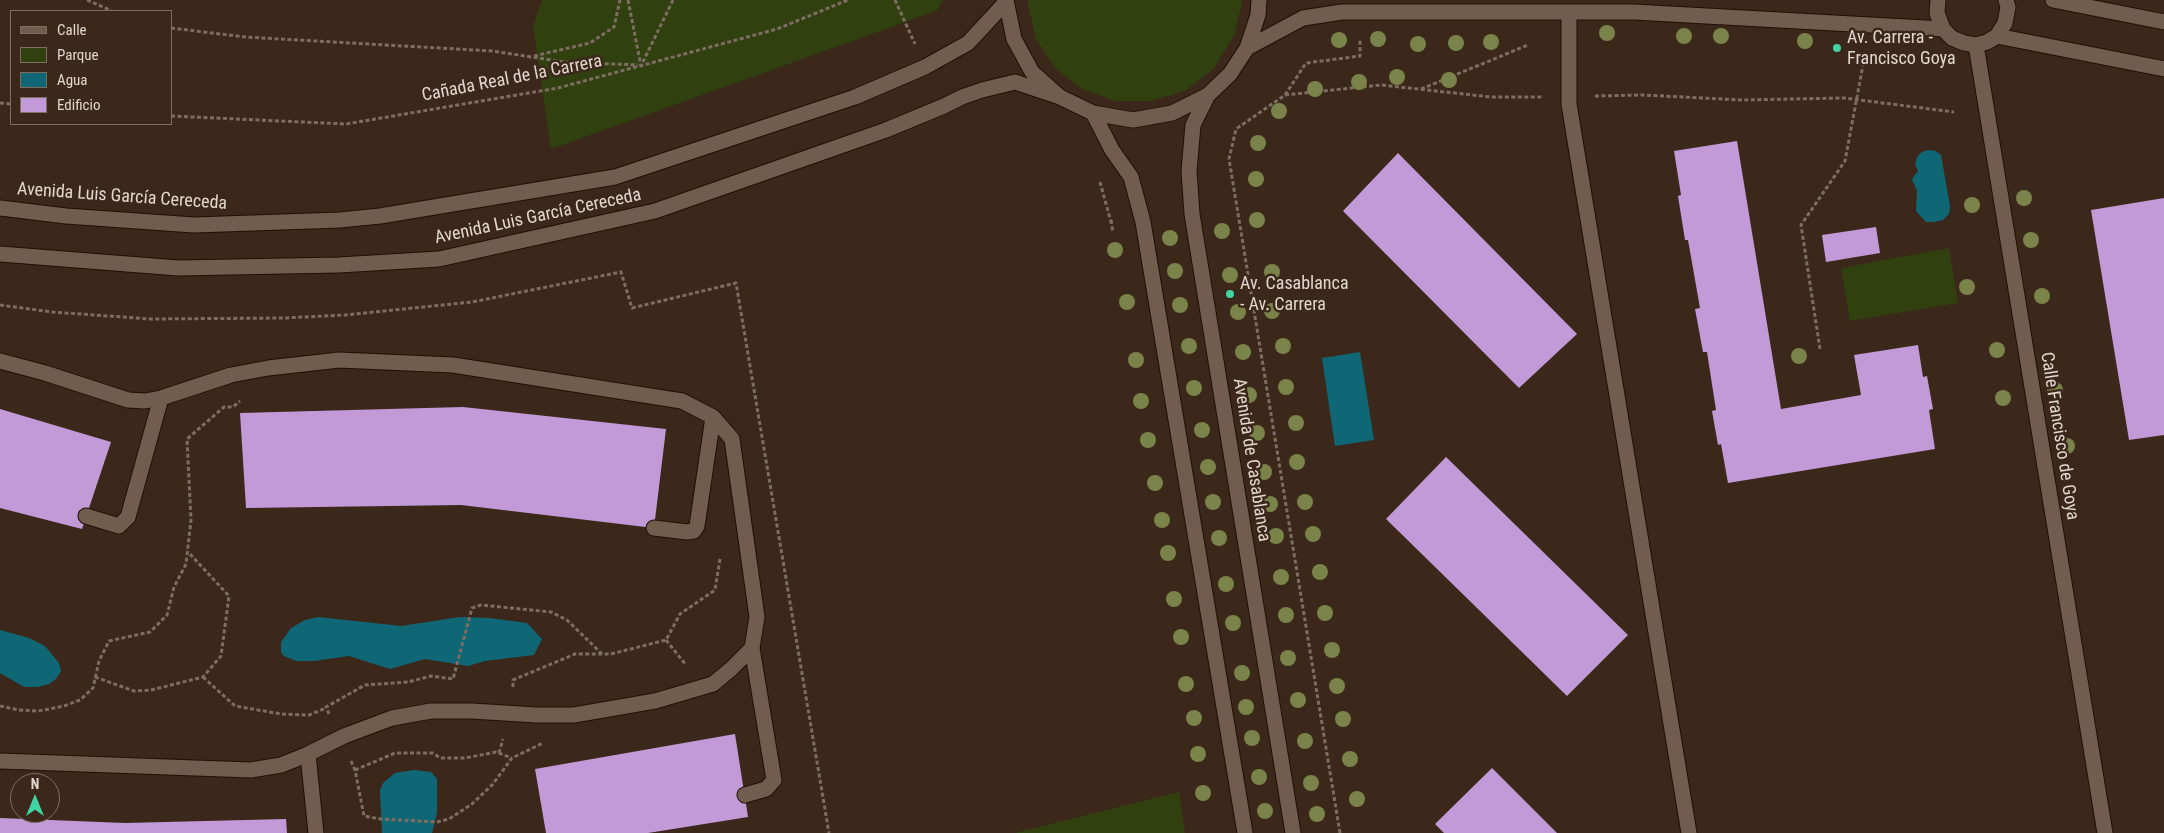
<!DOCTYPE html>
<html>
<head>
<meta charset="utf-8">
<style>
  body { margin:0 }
  #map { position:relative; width:2164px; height:833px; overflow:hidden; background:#3b281b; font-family:"Roboto Condensed",sans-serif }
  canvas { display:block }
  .legend { position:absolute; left:10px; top:10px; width:162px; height:115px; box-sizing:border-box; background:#3b281b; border:1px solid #7e6e62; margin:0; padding:6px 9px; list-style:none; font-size:15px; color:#e2d6cd }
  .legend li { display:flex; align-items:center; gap:10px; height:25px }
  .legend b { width:25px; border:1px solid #7e6e62 }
  .north { position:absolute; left:10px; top:773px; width:50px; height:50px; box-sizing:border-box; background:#3b281b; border:1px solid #7e6e62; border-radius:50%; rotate:0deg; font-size:14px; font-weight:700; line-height:20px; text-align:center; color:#e2d6cd }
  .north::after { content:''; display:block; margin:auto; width:18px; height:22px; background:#3fd4a2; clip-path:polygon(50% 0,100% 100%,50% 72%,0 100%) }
</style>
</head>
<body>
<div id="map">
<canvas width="2164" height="833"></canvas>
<ul class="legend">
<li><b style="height:6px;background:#725c4e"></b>Calle</li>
<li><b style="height:14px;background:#31400f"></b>Parque</li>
<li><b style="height:14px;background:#0f6675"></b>Agua</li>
<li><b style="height:14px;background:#c29ad8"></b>Edificio</li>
</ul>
<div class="north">N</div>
</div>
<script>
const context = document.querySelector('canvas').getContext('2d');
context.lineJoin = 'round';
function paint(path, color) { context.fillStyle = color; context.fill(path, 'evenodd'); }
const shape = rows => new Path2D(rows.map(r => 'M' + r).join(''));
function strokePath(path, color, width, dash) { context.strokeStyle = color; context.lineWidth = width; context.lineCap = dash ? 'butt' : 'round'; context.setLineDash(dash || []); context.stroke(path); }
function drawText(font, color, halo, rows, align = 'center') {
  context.font = font + ' "Roboto Condensed",sans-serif'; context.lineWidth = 5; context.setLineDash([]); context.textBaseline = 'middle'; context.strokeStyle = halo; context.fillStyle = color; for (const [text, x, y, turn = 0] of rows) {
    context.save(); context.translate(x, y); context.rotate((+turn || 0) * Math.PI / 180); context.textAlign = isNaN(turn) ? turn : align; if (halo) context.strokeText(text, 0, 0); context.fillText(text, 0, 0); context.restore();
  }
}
const green = shape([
  [542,0,944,0,936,11,551,149,533,26],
  [1027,0,1242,0,1242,3,1233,38,1213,69,1185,91,1150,101,1115,101,1082,89,1055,68,1036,39],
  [1949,248,1958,303,1850,321,1841,268],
  [1179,792,1185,833,1015,833]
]);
const water = shape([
  [1928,150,1936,151,1941,155,1950,206,1949,214,1943,220,1934,222,1926,222,1916,211,1917,191,1912,179,1918,171,1915,164,1917,157,1922,152],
  [1360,352,1374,440,1335,446,1322,358],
  [318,617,401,626,460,617,490,618,527,623,542,639,534,655,485,661,468,666,425,659,390,669,349,656,314,661,296,661,284,656,281,652,281,642,291,628,305,620],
  [0,630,29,638,45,646,59,663,61,671,56,679,49,684,38,687,24,687,0,673],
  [414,770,431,772,437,779,437,813,432,833,382,833,380,790,383,783,395,773]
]);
const building = shape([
  [1737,141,1781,409,1861,395,1854,355,1918,345,1923,377,1927,376,1933,409,1929,410,1935,449,1728,483,1721,444,1718,445,1712,411,1716,410,1707,352,1703,352,1695,309,1700,308,1688,240,1685,240,1678,196,1681,195,1674,151],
  [1398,153,1577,334,1519,388,1343,211],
  [2164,198,2164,435,2129,440,2091,210],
  [1876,227,1880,253,1826,262,1822,235],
  [463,407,666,429,654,528,461,505,246,508,240,413],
  [0,409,111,442,82,529,0,508],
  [1446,457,1628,635,1567,696,1386,519],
  [735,734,748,817,648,833,546,833,535,769],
  [1492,768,1557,833,1444,833,1435,824],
  [0,818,125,823,286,819,287,833,0,833]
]);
const path = shape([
  [87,0,112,11],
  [628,0,641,66,673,0],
  [895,0,915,44],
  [171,28,245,37,492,51,565,62,638,65],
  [534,56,590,43,614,27,620,0],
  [1421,89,1528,45],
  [1285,95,1381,85,1491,97,1544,97],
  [1595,96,1643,95,1742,100,1844,98,1954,112],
  [0,103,11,104],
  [171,116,346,124,558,88,777,29,848,0],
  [1100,182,1111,222],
  [1113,222,1111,222,1113,232],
  [0,305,52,312,151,319,283,318,345,315,472,302,621,272,632,308,736,283,829,833],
  [1820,349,1801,225,1845,161,1865,54],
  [666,640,686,665],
  [95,677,134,691,151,690,203,677,221,656,229,596,188,552],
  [203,677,235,706,281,714,309,715,326,708],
  [513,687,513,680,575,654,602,654],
  [0,706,19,710,38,711,64,706,80,700,93,688,99,661,109,641,150,632,167,615,174,587,186,564,191,520,187,439,224,407,233,407,240,401],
  [329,714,326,707,365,685,408,682,431,676,453,679,472,608,481,605,551,612,567,620,602,654,611,654,666,640,680,614,715,590,720,559],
  [499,753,503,739],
  [351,761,355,770,364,816,381,819,437,822,449,819,472,804,492,785,512,758,543,743],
  [355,770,395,753,433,753,440,758,465,758,496,752,512,758],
  [1340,833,1229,159,1236,129,1285,95,1306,63,1360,56,1360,38]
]);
const minor = shape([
  [1006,0,1014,39,1032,72,1060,97,1093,113,1133,120,1172,113,1208,95,1230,74,1247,48,1258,15,1259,0],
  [1938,0,1937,13,1943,29,1952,38,1964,43,1976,45,1987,42,1997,36,2005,23,2008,7,2006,0],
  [2053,0,2164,22],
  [1569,12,1569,104,1689,833],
  [1997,36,2164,69],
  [1976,45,2105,833],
  [1247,48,1303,18,1342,12,1634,12,1943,29],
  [1208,95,1193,125,1189,171,1192,214,1293,833],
  [1093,113,1112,150,1131,177,1143,222,1245,833],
  [0,208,66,216,194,225,340,220,380,216,615,177,855,97,925,67,968,43,1006,2],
  [0,254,178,268,339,265,439,259,655,211,886,130,944,106,962,97,982,90,1015,82,1060,97],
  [0,361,45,373,128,400,145,401,161,398,231,375,268,368,339,360,453,365,682,401,713,417,732,439,757,617,752,648,731,669,713,684,655,701,574,715,536,715,472,711,431,711,392,718,344,736,306,755,281,765,251,770,0,761],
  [86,516,119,526,128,517,161,398],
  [654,528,687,532,694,531,697,526,713,417],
  [308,754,316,833],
  [745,795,766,789,774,780,752,648]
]);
const trees = [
  [1607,33],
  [1684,36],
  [1721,36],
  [1378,39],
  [1339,40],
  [1805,41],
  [1491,42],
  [1456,43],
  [1418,44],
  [1397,77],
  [1449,80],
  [1359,82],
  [1315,89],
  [1279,111],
  [1258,143],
  [1256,179],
  [2024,198],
  [1972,205],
  [1257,220],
  [1222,231],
  [1170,238],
  [2031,240],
  [1115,250],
  [1175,271],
  [1272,272],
  [1230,275],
  [1967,287],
  [2042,296],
  [1127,302],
  [1180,305],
  [1272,311],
  [1238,312],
  [1189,346],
  [1283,346],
  [1997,350],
  [1243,352],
  [1799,356],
  [1136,360],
  [1286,387],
  [1194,388],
  [2055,390],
  [1249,395],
  [2003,398],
  [1141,401],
  [1296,423],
  [1202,430],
  [1257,433],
  [1148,440],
  [2067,446],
  [1297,462],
  [1208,467],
  [1264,472],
  [1155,483],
  [1213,502],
  [1305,502],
  [1270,504],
  [1162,520],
  [1313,534],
  [1276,536],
  [1219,538],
  [1168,553],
  [1320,572],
  [1281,577],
  [1226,584],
  [1174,599],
  [1325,613],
  [1286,615],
  [1233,623],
  [1181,637],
  [1332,650],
  [1288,658],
  [1242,673],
  [1186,684],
  [1337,686],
  [1298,700],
  [1246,707],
  [1194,718],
  [1343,719],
  [1252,738],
  [1305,741],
  [1198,754],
  [1350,759],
  [1259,777],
  [1311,783],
  [1203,793],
  [1357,799],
  [1265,811],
  [1317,814]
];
const markers = [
  [1837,48,5,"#3fd4a2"],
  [1230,294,5,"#3fd4a2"]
];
const poiNames = [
  ["Av. Carrera -",1847,38],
  ["Francisco Goya",1847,59],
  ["Av. Casablanca",1240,284],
  ["- Av. Carrera",1240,305]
];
const streetNames = [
  ["Cañada Real de la Carrera",512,79,-11],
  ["Avenida Luis García Cereceda",122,197,4],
  ["Avenida Luis García Cereceda",538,217,-12],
  ["Calle Francisco de Goya",2059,436,81],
  ["Avenida de Casablanca",1251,460,81]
];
paint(green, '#31400f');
paint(water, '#0f6675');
paint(building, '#c29ad8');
strokePath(minor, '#211005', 17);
strokePath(path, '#7d6d62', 3, [4, 2.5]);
strokePath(minor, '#725c4e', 15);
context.fillStyle = '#7a8349';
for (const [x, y] of trees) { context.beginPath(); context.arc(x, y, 8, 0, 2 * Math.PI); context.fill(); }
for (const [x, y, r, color] of markers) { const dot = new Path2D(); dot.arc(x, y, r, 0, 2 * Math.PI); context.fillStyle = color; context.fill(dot); strokePath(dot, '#3b281b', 2); }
drawText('18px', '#e2d6cd', '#3b281b', poiNames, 'left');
drawText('18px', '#e2d6cd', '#3b281b', streetNames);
</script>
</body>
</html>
